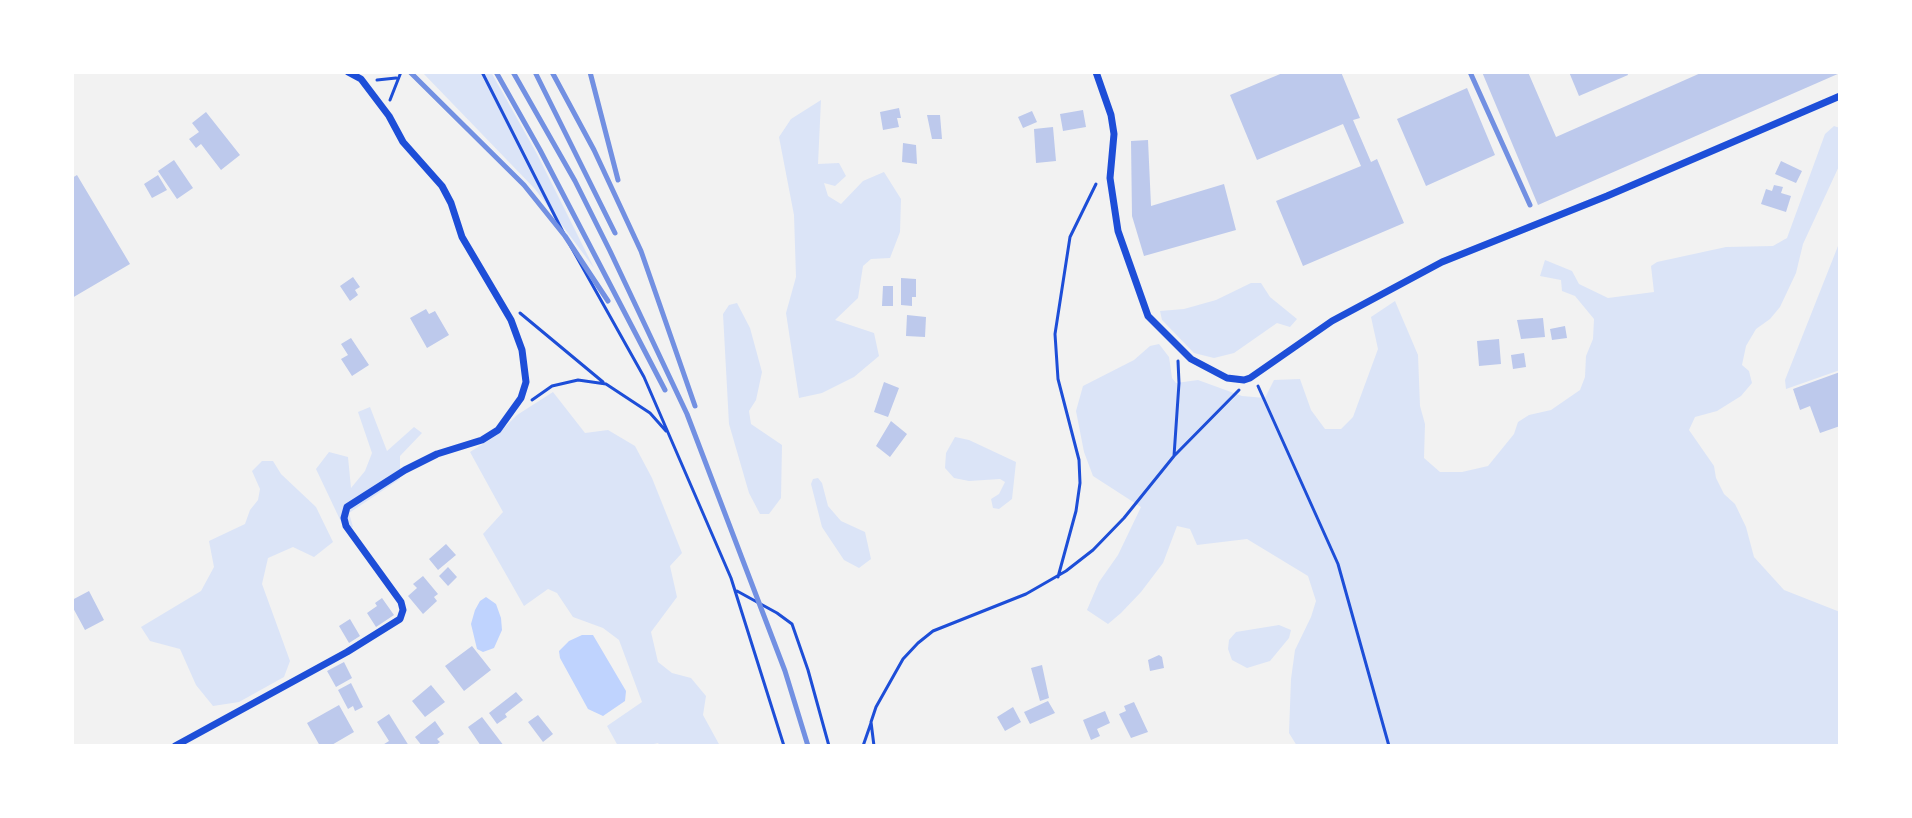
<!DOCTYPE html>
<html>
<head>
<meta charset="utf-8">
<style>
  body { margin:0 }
  #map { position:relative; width:1912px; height:818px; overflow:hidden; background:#f2f2f2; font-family:Barlow,sans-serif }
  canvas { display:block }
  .frame { position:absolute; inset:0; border:74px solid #fff; pointer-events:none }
</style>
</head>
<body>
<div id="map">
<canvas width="1912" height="818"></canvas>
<div class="frame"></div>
</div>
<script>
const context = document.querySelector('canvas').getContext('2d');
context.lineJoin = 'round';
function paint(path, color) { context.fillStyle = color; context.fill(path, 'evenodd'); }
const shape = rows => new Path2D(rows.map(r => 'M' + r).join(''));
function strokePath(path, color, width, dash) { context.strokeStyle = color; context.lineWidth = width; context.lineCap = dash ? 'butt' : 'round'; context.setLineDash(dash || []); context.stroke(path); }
const green = shape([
  [422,72,491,72,537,154,594,268,535,189],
  [821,100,818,164,839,163,846,176,835,186,824,183,828,196,841,204,863,181,884,172,901,199,900,232,890,258,871,259,863,266,858,298,835,320,874,333,879,356,854,377,822,393,799,398,786,313,796,277,794,215,779,137,791,119],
  [1834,126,1840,128,1840,164,1803,244,1796,273,1780,307,1770,319,1756,329,1746,346,1742,365,1749,371,1752,383,1741,396,1717,411,1695,417,1689,430,1714,466,1716,478,1724,494,1735,504,1746,527,1754,557,1784,590,1840,612,1840,746,1297,746,1289,733,1291,679,1295,650,1311,617,1316,601,1308,576,1247,539,1197,545,1190,529,1177,526,1163,563,1141,592,1121,613,1108,624,1087,610,1099,582,1118,555,1141,507,1093,476,1084,452,1076,411,1083,386,1134,360,1150,346,1159,344,1169,357,1172,378,1176,383,1198,380,1242,396,1265,398,1274,380,1300,379,1311,410,1325,429,1341,429,1353,417,1378,349,1371,317,1395,301,1418,355,1420,406,1425,424,1424,458,1440,472,1462,472,1488,466,1514,434,1518,422,1529,415,1551,410,1580,390,1585,377,1586,356,1593,339,1594,319,1575,296,1562,291,1561,280,1540,276,1545,260,1572,271,1579,284,1608,298,1654,292,1651,266,1657,262,1726,247,1773,246,1787,238,1825,134],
  [1840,241,1840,370,1786,389,1785,380],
  [1251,283,1261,283,1270,297,1297,319,1290,327,1277,323,1234,353,1214,358,1194,353,1162,320,1160,311,1184,309,1216,300],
  [737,303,750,328,762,372,756,400,749,411,751,424,782,445,781,498,769,514,760,514,749,493,729,424,723,314,729,305],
  [553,392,585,433,608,430,635,446,652,478,682,553,670,566,677,597,651,632,658,662,672,673,691,678,706,696,703,715,720,746,660,746,658,743,646,746,618,746,607,726,642,702,619,640,603,628,573,617,557,593,548,589,524,606,483,534,503,512,470,452,497,435,517,415],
  [370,407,387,451,414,427,422,433,400,456,400,479,349,513,353,527,344,528,316,469,329,452,348,457,351,488,365,471,372,453,358,412],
  [955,437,969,440,1016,462,1012,499,999,509,993,508,991,499,999,494,1005,482,1000,479,969,481,954,478,945,468,946,453],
  [262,461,273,461,281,474,316,507,333,542,314,557,293,547,268,558,262,584,290,661,284,677,239,702,213,706,196,685,180,649,150,641,141,627,201,591,214,567,209,541,245,524,250,510,258,500,260,489,252,471],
  [818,478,822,483,828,506,841,521,865,532,871,559,859,568,844,560,822,527,811,484,813,479],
  [1279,625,1291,630,1289,638,1270,661,1247,668,1232,660,1228,649,1229,640,1236,632]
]);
const water = shape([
  [486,597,496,604,501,618,502,630,494,648,483,652,477,649,471,624,475,610,480,601],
  [582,635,593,635,626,691,625,701,603,716,588,709,560,658,559,651,569,641]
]);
const building = shape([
  [1285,72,1341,72,1360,118,1353,120,1371,162,1377,159,1404,223,1303,266,1276,201,1361,166,1343,124,1257,160,1230,95],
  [1482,72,1528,72,1556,137,1703,72,1840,73,1538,205],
  [1569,72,1627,72,1628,75,1579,96],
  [1467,88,1495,155,1426,186,1397,119],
  [899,108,901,118,897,118,899,127,883,130,880,112],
  [1083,110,1086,127,1063,131,1060,114],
  [1032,111,1037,122,1023,128,1018,117],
  [206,112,240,155,221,170,201,144,196,148,189,139,199,132,192,123],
  [927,115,940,115,942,139,932,139],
  [1053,127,1056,161,1036,163,1034,129],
  [1148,140,1151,206,1224,184,1236,230,1144,256,1132,216,1131,141],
  [903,143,916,145,917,164,902,162],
  [174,160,193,188,177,199,158,171],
  [1781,161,1802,171,1796,183,1775,174],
  [77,175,130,264,72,298,72,178],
  [158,175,167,190,152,198,144,184],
  [1774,185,1783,187,1781,193,1791,196,1786,212,1761,204,1766,189,1772,191],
  [353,277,360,287,355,290,358,295,350,301,340,286],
  [901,278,916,279,916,297,912,297,912,306,901,305],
  [883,286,893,286,893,306,882,306],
  [426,309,429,314,435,311,449,335,427,348,410,318],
  [907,315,926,317,925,337,906,336],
  [1543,318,1545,337,1521,339,1517,320],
  [1565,326,1567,338,1552,340,1550,329],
  [351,338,369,365,352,376,341,359,348,355,341,344],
  [1499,339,1501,364,1479,366,1477,341],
  [1524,353,1526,367,1513,369,1511,355],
  [1840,372,1840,426,1820,433,1810,406,1800,410,1793,389],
  [884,382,899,388,888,417,874,412],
  [891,421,907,434,890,457,876,446],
  [446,544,456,555,438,570,429,559],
  [448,567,457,577,448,586,439,576],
  [423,576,438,594,434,597,437,601,423,614,408,596,417,588,413,584],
  [89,591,104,620,85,630,72,606,72,600],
  [382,598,394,615,376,627,367,613,377,606,375,603],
  [350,619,360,636,349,643,339,626],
  [472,646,491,670,464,691,445,666],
  [1159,655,1162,657,1164,668,1150,671,1148,660],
  [344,662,352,678,336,687,327,671],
  [1042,665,1049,698,1040,701,1031,668],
  [351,683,363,707,355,711,353,706,348,709,338,690],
  [431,685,445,702,425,717,412,701],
  [516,692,523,700,505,714,507,717,497,724,489,713],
  [1048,701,1055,713,1030,724,1024,712],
  [1134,702,1148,732,1131,738,1119,714,1126,711,1124,706],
  [339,705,354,732,330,746,320,746,307,723],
  [1013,707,1021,722,1005,731,997,717],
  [1105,711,1110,723,1097,729,1100,736,1091,740,1083,720],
  [389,714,409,746,381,746,389,741,377,722],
  [538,715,553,734,543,742,528,722],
  [482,717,504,746,481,746,468,727],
  [435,721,444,734,437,739,440,742,435,746,422,746,415,737]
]);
const path = shape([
  [482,72,565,236,644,377,731,578,784,746],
  [377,80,396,78],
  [390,100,401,72],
  [520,313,603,382],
  [1258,386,1338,564,1389,746],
  [532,400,552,386,578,380,606,384,650,413,666,431],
  [1174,456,1239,390],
  [1058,577,1076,511,1080,483,1079,460,1058,379,1055,334,1070,237,1096,184],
  [737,591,777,613,792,624,808,670,829,746],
  [863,746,871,723],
  [874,746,871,722,876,707,903,659,918,643,933,631,1026,594,1066,571,1093,550,1124,518,1174,456,1179,383,1178,361]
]);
const minor = shape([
  [1096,72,1111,115,1114,134,1110,178,1118,231,1148,316,1191,359,1227,378,1244,380,1250,378,1332,321,1442,262,1607,196,1840,96],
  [175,746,347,652,400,619,403,610,401,602,346,526,344,518,347,507,405,470,437,454,482,440,498,430,521,398,526,382,522,350,511,320,462,237,451,203,442,186,403,142,389,116,361,79,348,72]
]);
const rail = shape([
  [410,72,524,185,565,236,608,301],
  [496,72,540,150,665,390],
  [513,72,575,181,610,251,687,414,785,671,808,746],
  [535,72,615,233],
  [552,72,594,150,641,251,695,406],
  [590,72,618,180],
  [1470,72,1530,205]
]);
paint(green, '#dbe4f7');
paint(water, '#bfd3fe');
paint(building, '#bdc9ec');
strokePath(path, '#1d4ed8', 3);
strokePath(minor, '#1d4ed8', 7);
strokePath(rail, '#7290e2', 5);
</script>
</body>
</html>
